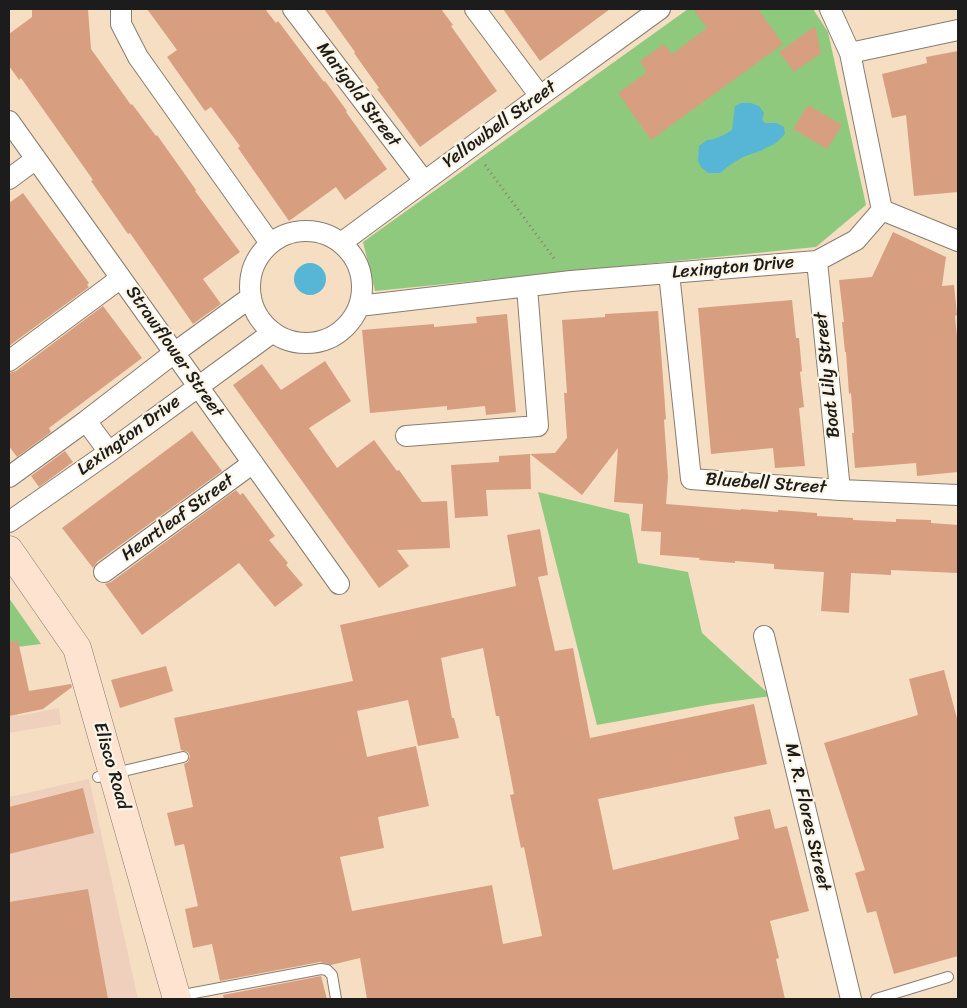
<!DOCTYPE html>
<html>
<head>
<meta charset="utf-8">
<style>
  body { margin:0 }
  #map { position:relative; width:967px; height:1008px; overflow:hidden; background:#f6dec3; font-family:Sriracha,sans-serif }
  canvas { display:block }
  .frame { position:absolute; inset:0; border:10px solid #1c1c1c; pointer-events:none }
</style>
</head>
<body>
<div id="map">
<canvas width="967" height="1008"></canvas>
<div class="frame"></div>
</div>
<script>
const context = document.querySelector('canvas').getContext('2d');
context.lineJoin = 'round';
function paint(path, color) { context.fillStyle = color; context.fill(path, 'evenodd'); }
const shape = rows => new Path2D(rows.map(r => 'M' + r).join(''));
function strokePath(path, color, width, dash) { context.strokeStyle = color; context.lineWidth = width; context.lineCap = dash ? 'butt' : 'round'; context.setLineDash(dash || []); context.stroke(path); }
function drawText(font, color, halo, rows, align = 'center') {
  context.font = font + ' Sriracha,sans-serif'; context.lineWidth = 4.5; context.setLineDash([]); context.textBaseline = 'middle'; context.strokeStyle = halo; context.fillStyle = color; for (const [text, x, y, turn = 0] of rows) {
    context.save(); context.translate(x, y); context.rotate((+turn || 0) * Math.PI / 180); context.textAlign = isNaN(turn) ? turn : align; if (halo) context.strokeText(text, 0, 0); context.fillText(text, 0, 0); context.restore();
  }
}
const built = shape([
  [9,669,18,716,59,708,61,724,9,733],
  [89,779,138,999,9,999,9,797]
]);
const green = shape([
  [688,9,813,9,828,32,866,205,816,247,375,291,363,242],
  [538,492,629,514,638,563,688,572,702,633,771,696,713,704,597,725],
  [9,598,41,644,9,648]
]);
const water = shape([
  [741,103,751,103,759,106,764,113,762,120,765,123,776,123,784,127,785,134,776,143,760,151,743,157,730,165,720,173,708,173,701,167,698,161,699,146,707,140,714,139,724,135,732,130,735,106],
  '294 279a16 16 0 1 1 32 0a16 16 0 1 1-32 0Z'
]);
const building = shape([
  [32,9,88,9,91,49,131,105,132,104,156,136,157,135,196,190,195,191,240,252,203,279,221,304,193,324,130,233,128,234,91,181,93,180,21,78,19,80,9,66,9,34,32,17],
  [147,9,265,9,276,23,278,21,324,82,325,81,347,111,346,112,387,169,345,200,336,187,289,221,238,148,240,146,211,107,205,111,167,57,177,50],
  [324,9,441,9,453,25,451,26,497,91,420,147,377,89,379,88,354,53,355,52],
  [503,9,610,9,540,61],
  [693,9,758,9,783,44,651,140,618,93,647,72,640,61,664,44,672,54,707,28],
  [815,26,821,53,794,72,779,52],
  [958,51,958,192,914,196,906,115,892,118,882,74,927,63,926,57],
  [808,105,842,125,827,149,793,129],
  [23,193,89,283,87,285,89,287,9,346,9,203],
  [893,232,946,257,942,286,954,285,957,315,955,316,958,346,958,472,917,476,916,463,855,468,852,433,854,433,851,393,849,394,846,352,845,352,842,322,844,322,839,280,872,277],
  [792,300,796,338,799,338,802,371,800,372,804,407,799,408,805,466,775,468,773,448,711,454,698,308],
  [103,306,142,358,49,428,51,432,17,457,9,446,9,373,16,371],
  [658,311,666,419,664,420,668,477,666,504,741,510,741,509,778,512,778,510,817,513,817,516,853,518,853,520,896,522,896,519,931,520,931,523,958,525,958,573,891,570,891,575,851,573,849,613,821,611,824,572,774,569,774,564,735,561,735,563,699,560,700,558,660,555,661,532,641,531,643,504,614,502,618,448,582,495,530,454,555,453,567,438,564,393,567,393,562,320,605,317,605,314],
  [507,314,516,412,486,415,485,406,447,410,447,406,370,413,362,330,434,324,434,327,477,323,476,317],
  [325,361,351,401,309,428,337,468,374,440,397,471,399,470,422,502,447,501,450,548,397,550,409,566,379,588,233,385,262,364,281,390],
  [192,431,222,471,97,562,93,568,62,528],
  [65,451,73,462,39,487,31,476],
  [530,454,531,489,486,490,488,516,455,518,451,465,499,462,499,456],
  [236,490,240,495,243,493,275,536,269,540,288,563,286,565,303,585,275,607,239,563,142,635,105,584,111,582],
  [540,529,548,575,538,577,555,651,573,648,590,738,754,704,767,764,598,799,613,870,739,839,734,817,770,809,775,829,787,826,809,911,770,921,779,958,776,959,785,999,367,999,360,958,331,965,320,962,220,981,212,944,193,948,185,909,198,906,184,844,175,846,167,813,193,807,184,764,188,762,190,756,188,752,181,750,174,718,353,681,340,625,516,586,507,535],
  [483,648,496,716,499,716,514,794,510,795,521,848,524,847,542,936,503,944,492,885,352,911,340,857,384,848,378,817,429,806,416,746,367,757,357,711,408,700,418,746,459,738,454,718,452,718,441,658],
  [18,641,29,691,71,684,72,687,43,709,9,716,9,642],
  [166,666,173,691,120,708,111,680],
  [944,670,958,722,958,956,894,974,876,911,867,913,855,873,865,870,824,743,918,715,909,679],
  [83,788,94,833,9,854,9,807],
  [88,889,108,999,9,999,9,902],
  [321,976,327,999,224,999,223,995]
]);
const path = shape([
  [485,165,556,261]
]);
const lane = shape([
  [98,777,183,757],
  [178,996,321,969,327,970,332,975,336,999],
  [876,999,948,977]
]);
const street = shape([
  [121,9,121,24,138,57,270,243],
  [293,9,424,181],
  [475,9,540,96],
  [850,53,958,30],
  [9,121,339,584],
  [9,179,36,159],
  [882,210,958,241],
  '250 287a56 56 0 1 1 112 0a56 56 0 1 1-112 0Z',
  [341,243,540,96,660,9],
  [817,261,840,490],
  [669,273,691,479,840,490,958,495],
  [359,306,571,281,817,261,856,240,882,210,850,53,830,9],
  [9,361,121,278],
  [86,421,109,452],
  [406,436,538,426,527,287],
  [9,477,86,421,174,353,251,297],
  [9,522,109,452,273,332],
  [104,572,253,463],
  [764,636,851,999]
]);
const secondary = shape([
  [9,550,77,648,177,999]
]);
const streetNames = [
  ["Marigold Street",358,95,53],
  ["Yellowbell Street",500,125,-36],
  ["Lexington Drive",733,268,-5],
  ["Strawflower Street",174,352,55],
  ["Boat Lily Street",828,375,-96],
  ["Lexington Drive",129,436,-36],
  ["Bluebell Street",766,484,4],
  ["Heartleaf Street",178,518,-36],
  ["Elisco Road",111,766,74],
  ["M. R. Flores Street",807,817,77]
];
paint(built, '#efd0bc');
paint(green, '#8fc97e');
paint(water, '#57b6d6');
paint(building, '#d79f80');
strokePath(lane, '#897d70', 12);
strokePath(street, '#897d70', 22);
strokePath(secondary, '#897d70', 29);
strokePath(path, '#897d70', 3, [1, 4]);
strokePath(lane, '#fff', 10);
strokePath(street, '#fff', 20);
strokePath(secondary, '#fee3d1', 28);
drawText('18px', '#1c1c1c', '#fcf5e5', streetNames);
</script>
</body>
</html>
